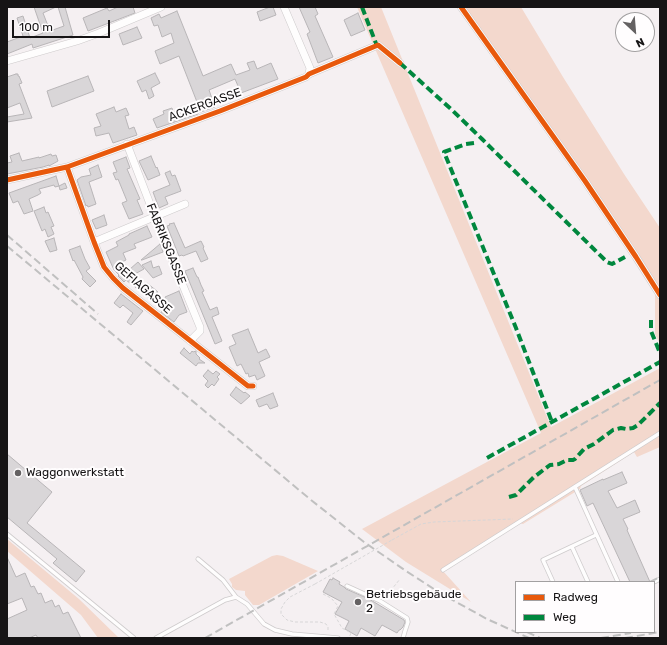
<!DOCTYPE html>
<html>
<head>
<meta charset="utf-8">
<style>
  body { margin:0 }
  #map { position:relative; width:667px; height:645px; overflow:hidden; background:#f5f0f2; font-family:Rubik,sans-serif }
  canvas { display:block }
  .frame { position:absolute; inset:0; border:8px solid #161415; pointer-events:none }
  .legend { position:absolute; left:515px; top:581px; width:140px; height:52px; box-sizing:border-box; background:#fffdfe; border:1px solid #a2a0a1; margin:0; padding:5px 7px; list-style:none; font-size:12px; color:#161415 }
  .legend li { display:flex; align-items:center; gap:8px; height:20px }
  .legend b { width:20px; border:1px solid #a2a0a1 }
  .north { position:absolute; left:615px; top:12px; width:40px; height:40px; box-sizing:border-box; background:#fffdfe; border:1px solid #a2a0a1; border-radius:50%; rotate:154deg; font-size:11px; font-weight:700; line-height:16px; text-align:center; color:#161415 }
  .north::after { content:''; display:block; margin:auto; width:14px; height:18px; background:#646162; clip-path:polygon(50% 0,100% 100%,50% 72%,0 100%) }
  .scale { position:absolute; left:12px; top:20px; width:98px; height:18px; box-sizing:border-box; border:2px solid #161415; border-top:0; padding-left:5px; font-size:12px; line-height:14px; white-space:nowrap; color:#161415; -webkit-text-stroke:3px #fffdfe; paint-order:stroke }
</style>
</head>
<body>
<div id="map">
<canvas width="667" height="645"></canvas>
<div class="frame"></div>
<ul class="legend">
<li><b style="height:5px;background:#e8590c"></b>Radweg</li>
<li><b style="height:5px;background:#00873e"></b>Weg</li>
</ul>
<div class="north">N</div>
<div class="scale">100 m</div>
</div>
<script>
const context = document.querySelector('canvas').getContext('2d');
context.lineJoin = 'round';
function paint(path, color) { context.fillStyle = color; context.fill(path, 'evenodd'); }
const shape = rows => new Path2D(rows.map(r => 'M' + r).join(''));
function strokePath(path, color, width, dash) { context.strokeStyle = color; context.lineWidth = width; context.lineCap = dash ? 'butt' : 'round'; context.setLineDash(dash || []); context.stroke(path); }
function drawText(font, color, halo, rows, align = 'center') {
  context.font = font + ' Rubik,sans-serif'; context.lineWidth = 4; context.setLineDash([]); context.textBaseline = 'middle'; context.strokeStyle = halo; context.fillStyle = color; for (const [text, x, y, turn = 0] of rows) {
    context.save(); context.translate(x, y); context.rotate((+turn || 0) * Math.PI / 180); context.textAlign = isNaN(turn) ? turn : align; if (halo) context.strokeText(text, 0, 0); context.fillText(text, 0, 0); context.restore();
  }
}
const green = shape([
  [357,7,381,7,551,427,660,368,660,447,637,457,634,452,581,486,580,489,523,524,519,523,443,571,471,602,406,562,362,529,541,433],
  [461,7,521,7,563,77,624,174,660,228,660,344,655,334,655,287],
  [7,539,79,599,119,638,98,638,81,615,7,551],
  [277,555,283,556,318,571,259,605,253,605,245,595,245,591,236,590,232,587,232,584,229,579,272,556]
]);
const building = shape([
  [34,7,56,7,43,13,50,31,64,26,58,7,65,7,73,35,33,48,32,44,7,54,7,42,23,36,17,18,23,16,30,38,43,33,34,7],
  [118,7,133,7,135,13,88,31,83,18,107,8,109,11,118,7],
  [270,7,273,7,276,15,260,21,257,12,270,7],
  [299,7,315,7,318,14,315,16,333,57,318,63,307,34,310,32,299,7],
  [177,11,203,76,231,64,236,75,250,70,247,63,254,61,257,69,271,63,278,79,241,93,235,79,209,90,215,107,198,113,198,114,157,128,153,119,164,114,163,111,172,108,173,112,197,102,179,56,160,64,155,51,174,43,171,33,162,37,158,25,154,26,151,18,159,14,161,18,177,11],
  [358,13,365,30,351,36,344,20,358,13],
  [137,27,142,38,123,45,119,34,137,27],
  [155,73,160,83,151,88,154,96,149,99,146,90,142,92,137,81,155,73],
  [16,74,18,74,18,76,19,76,22,83,19,84,32,118,7,122,7,117,24,114,20,103,7,108,7,77,16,74],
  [88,76,94,91,52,107,47,91,88,76],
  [114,107,116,112,126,108,129,115,125,116,129,129,134,127,137,135,113,143,109,133,96,136,94,128,101,126,96,114,114,107],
  [19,153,22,161,39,157,39,158,51,154,52,156,56,155,58,161,49,166,49,165,43,167,7,174,7,163,12,162,10,156,19,153],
  [151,156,156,168,157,167,160,175,148,180,139,161,151,156],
  [126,157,130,168,127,169,140,199,137,200,143,214,129,219,122,203,127,201,118,179,116,180,113,173,117,172,113,162,126,157],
  [98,165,102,177,89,182,96,204,88,207,87,205,86,206,77,180,81,177,91,175,89,169,98,165],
  [170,171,172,176,175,175,181,191,165,197,168,204,159,208,153,192,170,185,165,173,170,171],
  [56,176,59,186,65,183,67,188,60,190,59,186,55,187,54,185,39,189,41,193,38,195,29,199,33,211,24,214,18,201,13,203,9,193,56,176],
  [44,207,46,213,48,212,54,226,51,227,54,234,48,237,45,229,42,231,34,211,44,207],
  [104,215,107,225,96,229,92,220,104,215],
  [174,223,185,248,201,241,204,247,203,248,208,259,201,262,196,251,183,256,182,255,179,256,167,226,170,225,169,224,174,223],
  [147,226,152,237,134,244,136,248,123,253,126,260,122,262,130,269,138,262,144,269,133,275,145,285,147,283,158,292,152,300,126,280,124,282,118,276,119,275,114,270,106,252,118,246,116,242,129,235,129,234,147,226],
  [54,238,57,250,50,252,45,241,54,238],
  [160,244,163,252,142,260,141,260,160,244],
  [80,246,85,259,90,268,86,271,96,281,90,287,82,279,83,277,74,260,73,261,69,250,80,246],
  [151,261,153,268,159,266,162,274,153,278,142,265,151,261],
  [193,268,197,277,198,277,201,285,204,291,202,292,210,310,217,307,219,314,212,317,222,341,215,344,185,271,193,268],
  [179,291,187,312,179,315,174,322,161,312,168,304,165,297,179,291],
  [121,294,143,311,131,325,127,322,133,313,123,305,120,308,114,303,121,294],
  [248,329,258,353,266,349,270,357,259,362,265,376,257,380,255,375,249,377,248,373,246,374,241,364,237,366,229,347,236,344,232,335,248,329],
  [184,348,190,354,192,351,193,352,196,351,196,354,200,358,199,359,205,363,198,363,196,366,180,353,184,348],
  [208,370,213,374,216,371,220,374,217,377,219,379,214,386,212,384,208,388,205,385,208,381,203,376,208,370],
  [236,387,244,393,245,392,250,396,241,404,230,395,236,387],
  [273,393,278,406,270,409,267,404,259,407,256,400,273,393],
  [7,454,52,492,27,523,85,571,76,582,53,563,57,559,7,517,7,454],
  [622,472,627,483,608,491,617,508,635,500,640,512,623,519,628,529,627,530,650,582,630,582,593,503,587,506,580,490,603,479,603,480,622,472],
  [7,557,16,577,25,573,31,587,34,586,38,594,41,593,45,603,52,600,55,607,59,605,63,614,68,612,81,638,38,638,36,635,29,638,7,638,7,619,27,610,22,598,7,604,7,557],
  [333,578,340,582,339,584,344,587,346,589,369,599,404,620,405,622,403,627,400,630,399,630,397,633,382,625,375,636,361,628,357,636,345,629,349,621,335,614,342,602,323,592,330,579,332,580,333,578]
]);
const path = shape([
  [392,540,421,524,434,522,513,519],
  [315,584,290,597,285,602,281,609,281,614,287,620,295,622,320,622,326,624,328,627,328,632],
  [323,594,331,598,338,606,334,614,342,628,351,633,349,638],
  [387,600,392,589,400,579]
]);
const lane = shape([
  [575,487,618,582],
  [7,534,134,638],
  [572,547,588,582],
  [198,559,223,580,236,597],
  [443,570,660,433],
  [553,582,543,560,596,535],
  [654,582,660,579],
  [347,586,380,601,407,618,408,622,405,631,403,638],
  [156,638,225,600,236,597,247,604,264,624,275,630,292,634,338,638]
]);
const street = shape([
  [284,7,310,68,309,74],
  [461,7,585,181,636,257,660,295],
  [7,61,77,41,99,33,161,7],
  [127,144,155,217,200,327,200,331,190,341],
  [67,167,94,242,104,267,113,278,123,288,248,386,253,386],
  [7,180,67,167,220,111,306,77,309,74,378,45,400,63],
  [94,242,185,204]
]);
const rail = shape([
  [7,235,98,314],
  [7,246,311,500,364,542,406,571,440,593,487,619,529,638],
  [650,582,660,577],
  [527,632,540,638],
  [205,638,660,380],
  [601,638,631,633],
  [625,638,660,632]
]);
const pathBridge = shape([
  [315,584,392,540]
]);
const quiet = shape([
  [362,7,377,46],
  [400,63,452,110,482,139,607,262,612,264,625,257],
  [474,143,466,144,444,152,516,328,552,422],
  [651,320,651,331,660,353],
  [487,458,660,362],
  [509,497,516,495,534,477,550,465,559,464,567,460,573,460,575,459,584,449,594,444,613,430,621,428,626,429,633,428,638,425,660,403]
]);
const cycleway = shape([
  [461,7,585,181,636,257,660,295],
  [67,167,94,242,104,267,113,278,123,288,248,386,253,386],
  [7,180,67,167,220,111,306,77,309,74,378,45,400,63]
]);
const markers = [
  [18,473,4,"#646162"],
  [358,602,4,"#646162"]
];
const streetNames = [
  ["ACKERGASSE",205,105,-20],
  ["FABRIKSGASSE",166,244,68],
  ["GEFIAGASSE",143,288,41]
];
const poiNames = [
  ["Waggonwerkstatt",26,473],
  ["Betriebsgebäude",366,595],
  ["2",366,609]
];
paint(green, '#f3d8cd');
paint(building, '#d9d6d8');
strokePath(building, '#b8b5b7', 1);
strokePath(lane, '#cecbcc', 5);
strokePath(street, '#cecbcc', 8);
strokePath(path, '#d7d6d7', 1, [3, 2]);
strokePath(lane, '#fefdfd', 3.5);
strokePath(street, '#fefdfd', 7);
strokePath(rail, '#c0c0c0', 2, [8, 4]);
strokePath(pathBridge, '#d7d6d7', 1, [3, 2]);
strokePath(quiet, '#00873e', 4, [8, 4]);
strokePath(cycleway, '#e8590c', 5);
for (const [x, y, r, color] of markers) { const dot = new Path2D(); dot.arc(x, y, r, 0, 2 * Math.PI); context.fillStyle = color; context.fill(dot); strokePath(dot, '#fffdfe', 1.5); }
drawText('12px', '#161415', '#fffdfe', streetNames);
drawText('12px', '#161415', '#fffdfe', poiNames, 'left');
</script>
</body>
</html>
